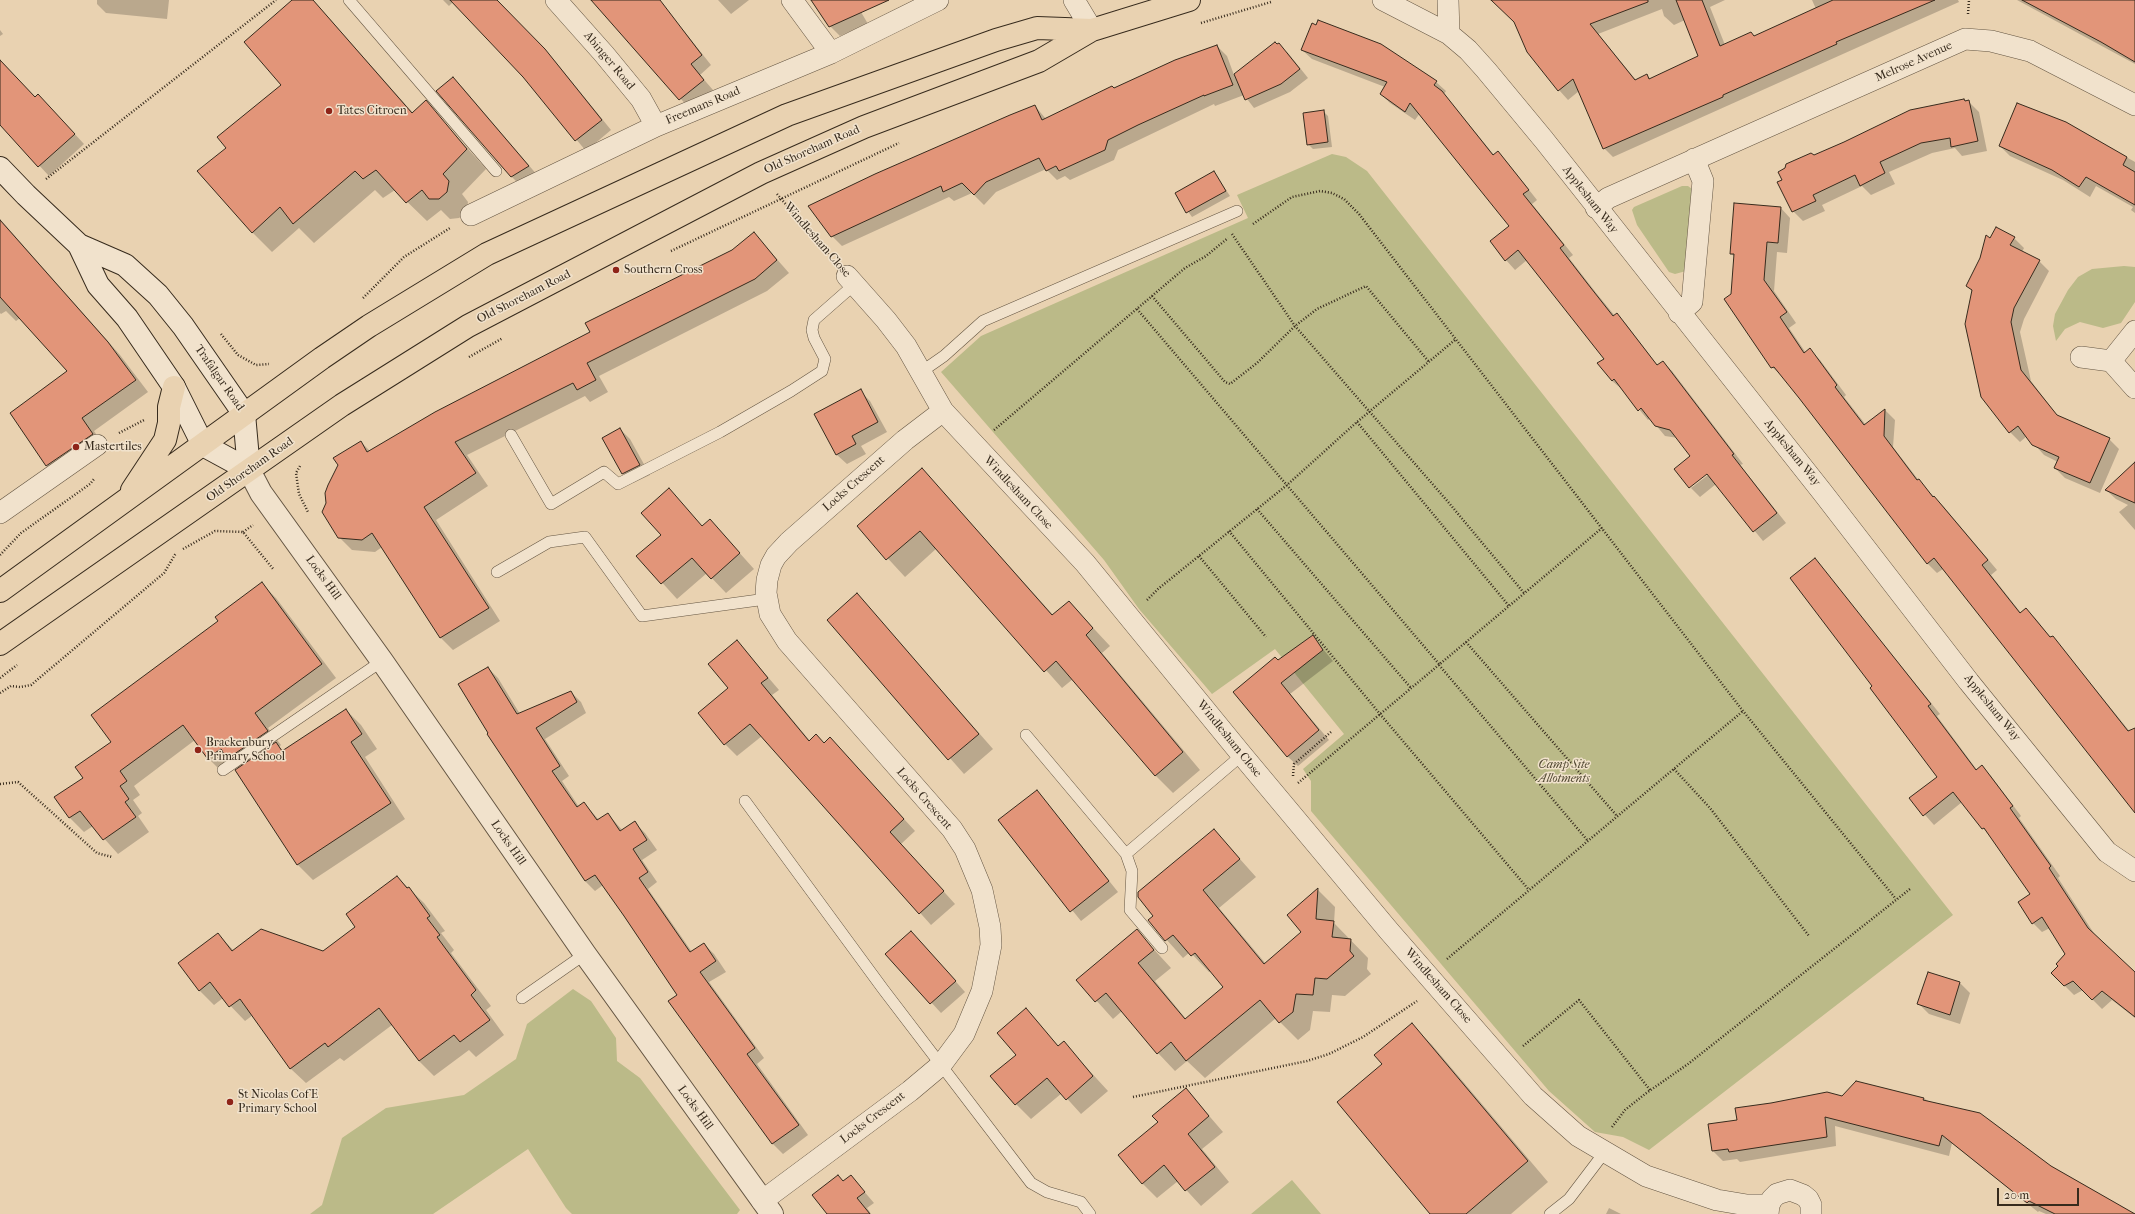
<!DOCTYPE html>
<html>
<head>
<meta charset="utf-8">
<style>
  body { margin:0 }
  #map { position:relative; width:2135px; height:1214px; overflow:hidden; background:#e9d2b1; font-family:"IM FELL French Canon",serif }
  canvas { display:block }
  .scale { position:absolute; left:1997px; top:1188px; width:82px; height:18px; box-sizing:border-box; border:2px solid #372b1d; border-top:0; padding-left:5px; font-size:12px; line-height:14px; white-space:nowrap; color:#372b1d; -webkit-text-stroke:3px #f1e2cc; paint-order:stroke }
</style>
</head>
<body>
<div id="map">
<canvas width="2135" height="1214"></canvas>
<div class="scale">20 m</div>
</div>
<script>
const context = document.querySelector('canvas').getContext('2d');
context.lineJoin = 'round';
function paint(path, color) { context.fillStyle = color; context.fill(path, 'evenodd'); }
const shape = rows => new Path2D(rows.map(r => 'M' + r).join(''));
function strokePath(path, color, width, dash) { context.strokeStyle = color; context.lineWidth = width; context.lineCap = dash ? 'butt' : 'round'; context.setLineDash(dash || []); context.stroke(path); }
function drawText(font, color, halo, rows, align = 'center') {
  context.font = font + ' "IM FELL French Canon",serif'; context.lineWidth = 3; context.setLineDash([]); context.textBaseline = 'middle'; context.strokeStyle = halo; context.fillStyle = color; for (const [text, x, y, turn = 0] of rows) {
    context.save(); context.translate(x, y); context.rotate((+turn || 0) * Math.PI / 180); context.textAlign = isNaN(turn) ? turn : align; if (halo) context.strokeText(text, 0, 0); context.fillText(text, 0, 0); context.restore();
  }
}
const green = shape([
  [1332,154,1346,157,1367,171,1953,915,1649,1150,1623,1137,1595,1132,1549,1091,1311,811,1311,781,1303,769,1344,734,1275,649,1212,694,1139,609,1104,560,941,372,981,336,1248,218,1237,195],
  [1682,186,1688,186,1692,189,1686,271,1675,274,1669,272,1637,225,1632,210,1634,207],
  [2124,266,2135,267,2135,302,2121,323,2103,328,2080,322,2065,329,2056,341,2053,326,2055,314,2068,290,2078,277,2092,269],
  [573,989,591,1001,616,1038,617,1061,640,1078,740,1210,737,1214,572,1214,566,1208,528,1149,433,1214,310,1214,322,1205,342,1138,386,1108,464,1095,516,1059,527,1024],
  [1292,1180,1321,1214,1251,1214]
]);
const shadow = shape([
  [97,0,169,0,167,19,106,13,97,4],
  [294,0,313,0,413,113,426,102,486,169,462,194,468,202,466,212,459,218,450,219,441,210,427,221,395,190,383,198,375,190,314,243,299,228,272,252,252,232,227,148,282,85],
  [443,0,497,0,555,61,611,130,586,151,524,77,453,2,449,6],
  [592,0,654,0,684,31,711,65,700,75,713,90,690,109],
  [718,0,749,0,731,14],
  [812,0,854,0,868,24,840,36,830,26],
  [1492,0,1725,0,1710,7,1725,45,1751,33,1755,37,1816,9,1812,0,1958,0,1959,2,1613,157,1604,148,1579,91,1568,100,1559,90,1528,52,1516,23],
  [1662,9,1664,16,1674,25,1685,20,1699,57,1651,79,1647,76,1636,80,1598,34],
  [2017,0,2123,0,2135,7,2135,64],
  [0,30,3,34,0,36],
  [1275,43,1288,53,1308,78,1290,92,1254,108,1244,95,1215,106,1214,104,1118,150,1114,160,1070,180,1065,176,1057,180,1046,169,996,192,984,205,972,193,954,201,949,197,842,246,832,236,1035,106,1046,119,1217,46,1227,56,1234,75],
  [1061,164,1049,170,1049,168],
  [1302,50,1436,82,1446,91,1444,94,1494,155,1498,152,1507,162,1537,200,1532,204,1573,255,1569,258,1597,294,1615,316,1617,315,1626,324,1658,366,1663,362,1672,371,1743,464,1740,465,1786,523,1763,541,1716,484,1700,497,1691,488,1712,472,1691,456,1678,438,1665,436,1650,418,1648,420,1623,390,1612,381,1599,363,1605,359,1527,260,1515,270,1506,260,1511,226,1420,113,1415,120,1390,103,1381,94,1385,87,1312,59],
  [0,60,36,98,48,105,84,144,49,176,0,123],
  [453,78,463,88,538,176,521,186,511,176],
  [1964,100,1969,102,1979,112,1987,151,1962,156,1955,148,1932,153,1889,172,1895,184,1871,195,1862,186,1822,205,1825,211,1803,221,1793,211,1814,156],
  [1323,111,1328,116,1332,147,1313,149,1308,144],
  [2105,145,2135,162,2135,213,2131,210,2133,207,2096,186,2090,197,2063,180,2010,156,2000,146],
  [1214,172,1230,196,1192,217,1176,194],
  [1780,207,1790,218,1787,253,1777,252,1774,291,1796,323,1789,328,1806,353,1810,350,1820,360,1846,395,1844,397,1866,425,1885,410,1895,420,1893,447,1920,482,1944,507,1997,570,1991,575,2021,613,2026,609,2036,619,2051,638,2062,648,2135,738,2135,806,1943,569,1937,573,1927,563,1783,377,1772,367,1732,295,1735,257,1731,254],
  [0,219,120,355,148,392,94,431,105,447,59,478,47,465,68,371,20,318,16,321,6,311,1,314,0,313],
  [754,233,789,273,767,291,599,376,608,392,590,402,585,396,467,455,488,486,436,520,500,621,453,650,441,638,382,547,375,552,352,550,339,537,361,442,371,452,592,333,733,251],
  [2014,238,2024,248,2022,252,2039,261,2049,271,2024,319,2020,332,2031,381,2059,418,2109,439,2119,449,2100,493,2065,478,2055,468,2058,462,2044,455,2027,436,2020,442,2010,432,1973,292,1967,286,1991,239],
  [860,391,870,401,887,432,861,446,866,454,847,464,837,455,816,414],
  [620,429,630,439,650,475,633,483,623,473],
  [2135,464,2135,530,2119,512,2128,505,2116,499,2106,490],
  [922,469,1054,616,1069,602,1110,646,1102,653,1200,770,1173,793,1155,775,1073,679,1062,688,937,548,905,577,858,526],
  [669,490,703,527,710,520,754,569,726,593,707,573,677,599,638,556,662,535],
  [1815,560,1940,714,1937,716,1977,770,1982,767,1991,776,2021,816,2019,818,2060,876,2058,878,2097,938,2135,973,2135,1018,2112,1000,2102,1009,2083,990,2074,995,2052,973,2059,966,2067,954,2050,928,2042,932,2033,923,2032,894,1992,839,1962,802,1934,825,1911,799,1938,777,1873,686],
  [262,584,276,598,336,678,268,728,281,745,279,747,284,751,346,710,361,725,377,749,365,757,405,819,313,880,298,865,236,771,239,769,233,764,222,772,208,758,195,740,134,786,140,795,133,800,142,813,138,816,149,832,118,854,93,826,84,832,70,818,56,797,84,778,112,742,219,622],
  [857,594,993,749,964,774,828,620],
  [1313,637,1333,661,1290,694,1329,740,1298,766,1287,756,1278,661],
  [737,641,779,690,772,695,810,741,824,744,830,738,915,831,901,844,955,904,931,925,762,736,737,756,725,744,729,688],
  [488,668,498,678,520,714,571,692,581,702,586,713,545,739,569,776,562,781,579,807,584,803,599,820,608,814,623,831,635,823,645,833,657,850,642,860,657,882,648,889,692,952,704,944,714,954,726,972,709,982,764,1058,757,1064,808,1135,783,1154,773,1144,670,1001,678,995,603,885,595,891,585,881,488,734],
  [1037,791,1118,892,1081,921,999,820],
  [1214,830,1256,877,1219,908,1266,964,1303,932,1288,915,1318,890,1335,907,1334,923,1368,958,1367,969,1371,974,1345,996,1332,995,1330,1012,1313,1011,1310,1030,1298,1040,1276,1018,1205,1078,1187,1061,1175,1071,1158,1053,1122,1011,1113,1019,1078,980,1137,931,1171,968,1155,981,1186,1019,1224,987,1211,971,1209,972,1190,952,1183,958,1149,920,1155,916],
  [397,877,424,903,445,931,441,933,454,950,451,953,491,1006,486,1010,504,1035,476,1057,469,1050,434,1076,419,1061,392,1025,344,1061,340,1058,306,1083,291,1069,253,1015,245,1021,223,998,214,1005,199,990,218,934,234,951,323,952,357,927],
  [921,942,965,992,941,1013,887,954],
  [1929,973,1960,983,1970,993,1960,1024,1929,1014,1919,1004],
  [1026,1010,1059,1047,1064,1043,1108,1091,1081,1114,1062,1093,1031,1119,1016,1104,1018,1055],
  [1411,1024,1432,1045,1548,1182,1511,1214,1431,1214,1384,1064],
  [1186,1089,1223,1132,1202,1149,1229,1182,1201,1206,1178,1181,1157,1198,1142,1183,1159,1122],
  [1842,1097,1923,1098,2134,1214,2046,1214,2039,1211,2038,1212,1952,1143,1949,1156,1835,1126,1836,1146,1740,1162,1737,1159,1723,1161,1713,1151,1710,1125,1738,1121],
  [851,1176,874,1203,867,1208,871,1214,829,1214],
  [1609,1208,1621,1214,1606,1214]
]);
const building = shape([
  [292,0,313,0,412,113,426,100,467,149,443,174,449,181,447,192,439,199,429,199,422,190,406,203,376,170,363,179,355,171,293,224,280,207,252,233,197,171,226,148,217,137,281,85,244,42,292,0],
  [450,0,497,0,545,49,602,120,575,141,523,77,450,0],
  [591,0,660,0,702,55,691,64,704,80,679,100,591,0],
  [811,0,889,0,829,27,811,0],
  [1491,0,1648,0,1648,2,1590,24,1635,80,1647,74,1649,79,1698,56,1676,0,1702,0,1720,46,1751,32,1754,36,1833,0,1935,0,1836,42,1837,44,1723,95,1723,97,1603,149,1573,79,1558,91,1527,52,1514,22,1491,0],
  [2022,0,2135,0,2135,62,2101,42,2022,0],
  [1318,20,1381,44,1437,81,1434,85,1442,91,1493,155,1498,151,1529,190,1523,194,1564,245,1560,248,1587,283,1613,316,1617,313,1657,365,1663,361,1734,454,1732,455,1777,513,1753,532,1707,474,1689,488,1674,469,1690,456,1670,430,1655,426,1641,408,1638,411,1614,379,1612,381,1597,363,1604,359,1518,250,1505,261,1490,241,1509,226,1410,103,1405,112,1380,94,1387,82,1301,50,1312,23,1316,25,1318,20],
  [1275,42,1277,44,1279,43,1300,69,1281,84,1245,100,1234,74,1275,42],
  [1217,45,1233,85,1204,96,1204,95,1138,125,1108,140,1105,150,1059,171,1056,166,1046,171,1039,158,986,182,974,195,962,183,943,192,941,186,831,237,808,206,875,174,1010,115,1035,105,1042,120,1112,86,1114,88,1175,60,1217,45],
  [0,60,35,97,38,94,75,134,38,167,0,125,0,60],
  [453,77,529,166,511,177,436,91,453,77],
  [1964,99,1965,101,1969,100,1978,141,1951,147,1950,138,1921,143,1880,162,1885,173,1860,186,1855,175,1813,195,1816,201,1792,212,1777,182,1782,180,1778,172,1785,168,1786,164,1811,153,1814,155,1844,142,1910,110,1964,99],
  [2017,103,2066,122,2127,157,2123,165,2135,172,2135,205,2086,177,2079,187,2052,170,1999,146,2017,103],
  [1324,110,1328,142,1307,145,1303,113,1324,110],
  [1214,171,1226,191,1186,213,1175,193,1214,171],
  [1734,203,1781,207,1778,243,1767,242,1764,280,1787,312,1780,317,1804,353,1810,348,1837,385,1835,387,1864,425,1885,409,1884,436,1917,480,1919,479,1933,497,1934,496,1988,560,1982,565,2020,613,2026,608,2050,637,2053,636,2128,731,2135,728,2135,813,1934,558,1927,564,1799,398,1774,367,1771,368,1724,299,1731,294,1734,254,1730,254,1734,203],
  [0,220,108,342,136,380,82,418,93,434,46,466,10,413,67,371,0,297,0,220],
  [1996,227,2015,237,2010,245,2040,260,2014,308,2011,322,2021,370,2057,415,2110,438,2090,483,2054,468,2059,457,2032,445,2018,426,2009,433,1981,397,1965,324,1972,290,1966,286,1980,258,1986,235,1990,238,1996,227],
  [754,232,777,260,755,279,587,363,596,380,577,390,573,383,455,442,476,473,424,507,489,608,440,638,372,533,362,540,338,538,322,512,326,503,325,493,328,485,338,465,333,458,361,441,367,452,435,412,590,332,585,323,732,250,754,232],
  [861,389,878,422,852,436,856,444,836,455,814,414,861,389],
  [620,428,640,465,622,474,602,438,620,428],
  [2135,462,2135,503,2105,490,2135,462],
  [922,468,1052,615,1069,601,1093,628,1086,635,1183,752,1155,776,1056,661,1044,672,920,531,886,560,857,526,922,468],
  [669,488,702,526,710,519,740,553,711,579,692,558,661,584,636,556,661,535,641,513,669,488],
  [1815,558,1931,704,1928,706,1976,770,1982,765,2013,806,2010,808,2051,866,2049,868,2088,928,2135,972,2135,1017,2102,991,2092,1000,2073,981,2064,986,2051,973,2058,966,2056,964,2065,954,2042,917,2032,924,2018,902,2030,894,1984,828,1982,829,1953,792,1923,816,1909,798,1937,777,1870,688,1872,686,1790,578,1815,558],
  [262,582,322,664,255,713,268,731,227,759,221,749,207,758,183,725,120,771,127,781,120,786,129,799,125,802,136,817,103,840,80,811,69,818,54,797,83,778,75,767,111,742,91,715,218,621,215,617,262,582],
  [857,593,979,734,948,760,827,620,857,593],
  [1313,635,1323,650,1281,683,1319,730,1287,757,1233,692,1275,657,1278,660,1313,635],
  [737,640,768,678,761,683,809,741,816,734,824,743,830,737,904,819,890,832,944,891,919,914,750,724,724,745,698,713,728,688,708,664,737,640],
  [488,667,517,714,571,691,577,702,536,728,560,766,552,771,577,807,584,802,597,820,608,813,620,831,635,821,647,840,633,849,648,872,639,878,690,952,704,943,716,961,700,972,755,1048,747,1054,799,1125,772,1144,668,1001,677,995,624,916,595,875,585,881,487,734,488,733,458,684,488,667],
  [346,709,362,734,351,742,391,803,297,865,235,770,276,742,282,751,346,709],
  [1037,790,1109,881,1070,912,998,820,1037,790],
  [1214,829,1240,859,1203,890,1264,964,1301,932,1287,915,1318,888,1316,919,1334,921,1332,937,1351,939,1350,951,1354,956,1327,979,1315,978,1313,995,1296,994,1293,1012,1279,1023,1260,1000,1186,1061,1171,1042,1157,1054,1106,993,1095,1002,1076,980,1137,929,1154,950,1138,963,1185,1019,1223,987,1195,953,1191,956,1173,935,1165,941,1148,920,1153,916,1138,897,1138,892,1214,829],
  [397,876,407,888,409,887,430,916,427,918,440,935,437,937,476,990,471,995,490,1020,460,1042,454,1035,419,1061,379,1008,328,1047,325,1043,290,1069,240,999,229,1007,210,982,199,991,178,963,218,933,232,951,261,929,323,951,355,927,346,914,397,876],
  [911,931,956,981,930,1004,885,954,911,931],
  [1928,972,1960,982,1950,1015,1917,1004,1928,972],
  [1026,1008,1058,1046,1064,1041,1093,1076,1066,1100,1047,1078,1015,1105,990,1076,1016,1055,997,1033,1026,1008],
  [1412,1023,1528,1161,1466,1214,1430,1214,1337,1102,1382,1064,1374,1055,1412,1023],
  [1856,1081,1924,1098,1923,1100,1980,1113,2051,1166,2135,1214,2055,1214,2029,1201,2027,1203,1942,1135,1939,1146,1825,1117,1827,1137,1729,1152,1728,1149,1712,1151,1708,1124,1737,1120,1735,1108,1771,1103,1827,1092,1842,1096,1856,1081],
  [1186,1088,1209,1116,1188,1134,1215,1167,1185,1191,1164,1165,1142,1184,1118,1155,1158,1122,1152,1116,1186,1088],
  [838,1175,843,1181,851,1175,865,1192,857,1198,870,1214,827,1214,812,1195,838,1175]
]);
const path = shape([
  [1968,14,1969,0],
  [1201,23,1271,2],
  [46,179,276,0],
  [777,194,831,257],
  [1253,224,1292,197,1320,191,1332,193,1344,199,1359,214,1743,711,1896,899],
  [1232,234,1295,326,1449,503,1524,593],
  [671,251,899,143],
  [1152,296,1225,382,1230,384,1257,363,1295,326,1317,309,1366,286,1429,362],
  [363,298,404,257,450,228],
  [1137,309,1439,664],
  [221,334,238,355,256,365,269,364],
  [469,357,503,338],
  [1357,422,1509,606],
  [994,430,1185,268,1206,256,1228,238],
  [119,433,144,420],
  [300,466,296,473,299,494,308,512],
  [1257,509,1411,688],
  [1229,531,1380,714,1529,890],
  [243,532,253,525],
  [183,549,215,531,243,532,274,570],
  [0,555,21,533,90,484,94,479],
  [1199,556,1266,637],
  [1147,600,1158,589,1287,485,1357,422,1456,339],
  [1466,642,1617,816],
  [1439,665,1588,841],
  [0,678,17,665],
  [0,693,11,686,20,687,31,685,164,573,176,553],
  [1674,769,1710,808,1809,936],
  [1293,776,1294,764,1331,732],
  [1298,783,1602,528],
  [0,784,18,782,97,853,112,857],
  [1447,959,1743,711],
  [1523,1046,1579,1000,1650,1090],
  [1133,1097,1307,1061,1329,1054,1363,1037,1417,1001],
  [1612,1127,1625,1110,1645,1094,1688,1064,1910,889]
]);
const service = shape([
  [349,0,496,171],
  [921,372,944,356,983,321,1237,211],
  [511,435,551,504,604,472,618,484,720,432,791,391,822,371,825,359,814,338,812,330,814,320,855,284],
  [497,572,549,542,585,537,642,616,766,599],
  [1026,735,1126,854,1242,755],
  [223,770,382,661],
  [745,801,883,989,1031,1183,1047,1192,1081,1202,1090,1214],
  [1126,854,1132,871,1130,910,1162,948],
  [522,998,585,954],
  [1550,1214,1569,1199,1604,1153]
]);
const minor = shape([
  [556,0,604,54,641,99,656,126],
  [792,0,831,53],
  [1074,0,1092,30],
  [1383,0,1449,34,1468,50,1486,70,1544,140,1823,493,1969,682,2107,852,2135,871],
  [1448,0,1449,34],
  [1596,208,1608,198,1965,39,1991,41,2030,51,2135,105],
  [471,215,656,126,831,53,938,0],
  [847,276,886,320,906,346,943,411,1085,563,1242,755,1389,931,1533,1096,1578,1136,1646,1176,1717,1200,1747,1205,1769,1205],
  [1679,313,1692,302,1703,181,1694,159],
  [2135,331,2111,361,2135,388],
  [2081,357,2111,361],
  [0,513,97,445],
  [762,1201,910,1091,941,1065,964,1034,982,991,991,945,990,927,982,890,965,849,952,829,787,641,770,614,766,593,767,580,771,565,776,556,789,542,905,440,943,411],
  [1768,1214,1769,1205,1772,1199,1777,1194,1790,1190,1803,1195,1808,1199,1811,1205,1811,1214]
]);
const tertiary = shape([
  [249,470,261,493,382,661,585,954,772,1214]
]);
const secondary = shape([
  [0,168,26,195,79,245,125,265,158,295,183,326,244,414,249,470],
  [79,245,98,285,127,318,174,387,203,445,249,470]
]);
const primary = shape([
  [132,490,165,440,169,423,169,407,174,387],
  [0,591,322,358,369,326,487,254,787,115,996,40,1037,28,1092,30],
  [0,644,342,405,468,326,761,173,864,127,1039,61,1092,30,1189,0]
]);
const markers = [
  [329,111,4,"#8f2418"],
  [616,270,4,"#8f2418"],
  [76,447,4,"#8f2418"],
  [198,750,4,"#8f2418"],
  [230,1102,4,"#8f2418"]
];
const streetNames = [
  ["Abinger Road",609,61,50],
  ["Melrose Avenue",1914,62,-24],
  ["Freemans Road",703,106,-23],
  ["Old Shoreham Road",812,150,-24],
  ["Applesham Way",1590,200,52],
  ["Windlesham Close",817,240,49],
  ["Old Shoreham Road",524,297,-27],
  ["Trafalgar Road",219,378,55],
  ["Applesham Way",1792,453,51],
  ["Old Shoreham Road",250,470,-35],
  ["Locks Crescent",854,484,-41],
  ["Windlesham Close",1018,493,47],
  ["Locks Hill",323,578,54],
  ["Applesham Way",1992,708,51],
  ["Windlesham Close",1229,739,51],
  ["Locks Crescent",924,799,49],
  ["Locks Hill",508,843,55],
  ["Windlesham Close",1438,986,49],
  ["Locks Hill",695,1108,54],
  ["Locks Crescent",873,1118,-37]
];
const poiNames = [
  ["Tates Citroen",337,111],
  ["Southern Cross",624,270],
  ["Mastertiles",84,447],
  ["Brackenbury",206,743],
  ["Primary School",206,757],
  ["St Nicolas CofE",238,1095],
  ["Primary School",238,1109]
];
const parkNames = [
  ["Camp Site",1564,765],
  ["Allotments",1564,779]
];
paint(green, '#bbba88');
paint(shadow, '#0003');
paint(building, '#e29579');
strokePath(building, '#372b1d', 1);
strokePath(service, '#645542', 12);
strokePath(minor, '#645542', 22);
strokePath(tertiary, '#645542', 24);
strokePath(secondary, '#372b1d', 24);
strokePath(primary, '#372b1d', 24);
strokePath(path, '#372b1d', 2.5, [1, 2]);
strokePath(service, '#f1e2cc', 11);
strokePath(minor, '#f1e2cc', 21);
strokePath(tertiary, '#f1e2cc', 22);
strokePath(secondary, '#f1e2cc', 22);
strokePath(primary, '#e9d2b1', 22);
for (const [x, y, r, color] of markers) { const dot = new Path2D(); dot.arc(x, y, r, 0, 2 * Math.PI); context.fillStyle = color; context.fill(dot); strokePath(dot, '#f1e2cc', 1.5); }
drawText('12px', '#372b1d', '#f1e2cc', streetNames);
drawText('12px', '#372b1d', '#f1e2cc', poiNames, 'left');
drawText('italic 12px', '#514832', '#f1e2cc', parkNames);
</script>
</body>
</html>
